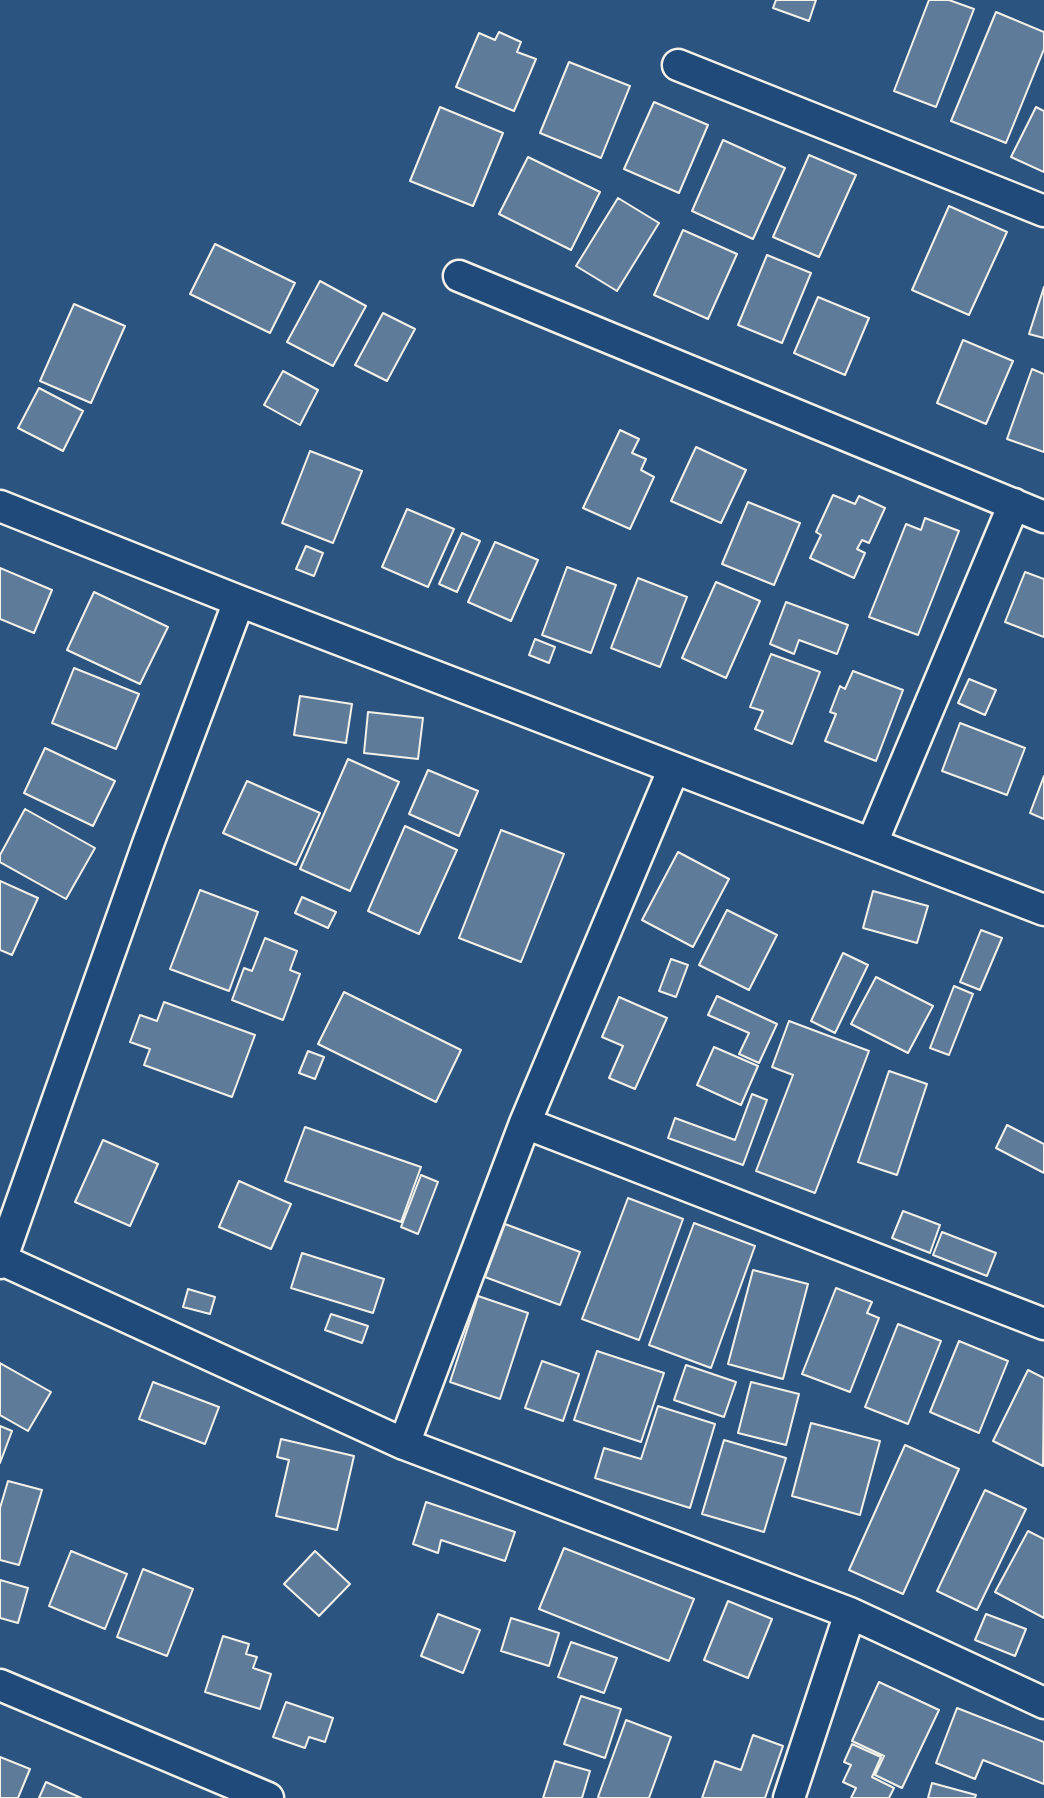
<!DOCTYPE html>
<html>
<head>
<meta charset="utf-8">
<style>
  body { margin:0 }
  canvas { display:block; background:#2c5481 }
</style>
</head>
<body>
<canvas width="1044" height="1798"></canvas>
<script>
const context = document.querySelector('canvas').getContext('2d');
context.lineJoin = 'round';
function paint(path, color) { context.fillStyle = color; context.fill(path, 'evenodd'); }
const shape = rows => new Path2D(rows.map(r => 'M' + r).join(''));
function strokePath(path, color, width, dash) { context.strokeStyle = color; context.lineWidth = width; context.lineCap = dash ? 'butt' : 'round'; context.setLineDash(dash || []); context.stroke(path); }
const building = shape([
  [776,0,816,0,809,21,773,8,776,0],
  [929,0,949,0,974,9,936,107,894,91,929,0],
  [996,12,1044,32,1044,49,1006,143,951,121,996,12],
  [499,32,521,42,517,52,536,59,514,111,456,87,479,33,495,40,499,32],
  [569,62,630,86,601,158,540,133,569,62],
  [654,102,708,125,679,193,624,169,654,102],
  [440,107,503,133,473,206,410,181,440,107],
  [1036,107,1044,111,1044,172,1011,157,1036,107],
  [723,140,785,168,753,239,692,211,723,140],
  [809,155,856,175,819,257,773,237,809,155],
  [528,157,600,192,571,250,499,214,528,157],
  [618,198,659,223,617,291,576,266,618,198],
  [949,206,1007,232,969,315,912,290,949,206],
  [683,230,737,254,708,319,654,295,683,230],
  [215,244,295,283,270,333,190,294,215,244],
  [767,255,811,273,782,343,738,325,767,255],
  [320,281,366,306,333,366,287,342,320,281],
  [1044,287,1044,338,1029,334,1044,287],
  [818,297,869,318,845,375,794,353,818,297],
  [74,304,125,326,91,403,40,381,74,304],
  [383,313,415,329,387,381,355,365,383,313],
  [963,340,1013,361,986,424,937,403,963,340],
  [1032,369,1044,374,1044,452,1007,439,1032,369],
  [283,371,318,390,300,425,264,405,283,371],
  [39,388,83,411,63,451,18,428,39,388],
  [620,430,639,439,632,453,646,459,641,470,654,477,630,529,583,508,620,430],
  [696,447,746,470,721,523,671,501,696,447],
  [310,451,362,471,333,543,282,523,310,451],
  [833,495,855,504,859,496,885,508,869,543,862,540,857,549,865,553,854,578,810,558,821,535,816,532,833,495],
  [748,502,800,523,774,585,722,564,748,502],
  [407,509,454,529,428,587,382,567,407,509],
  [925,518,959,531,918,635,869,617,906,524,921,530,925,518],
  [462,533,480,541,457,592,439,584,462,533],
  [495,542,538,560,511,621,468,602,495,542],
  [306,546,323,553,314,576,296,569,306,546],
  [567,567,616,585,591,653,542,635,567,567],
  [0,568,52,590,34,633,0,619,0,568],
  [1025,572,1044,579,1044,637,1005,622,1025,572],
  [638,578,687,597,660,667,611,648,638,578],
  [716,582,760,601,726,678,682,658,716,582],
  [94,592,168,627,140,684,67,650,94,592],
  [786,602,848,625,837,654,799,640,794,654,770,644,786,602],
  [535,639,555,647,549,663,529,655,535,639],
  [771,654,820,672,792,744,755,729,763,711,750,707,771,654],
  [74,668,139,694,116,749,52,723,74,668],
  [853,671,903,690,876,761,825,741,836,714,830,712,840,686,845,689,853,671],
  [969,679,996,690,985,715,958,703,969,679],
  [300,696,352,704,346,743,294,735,300,696],
  [368,712,423,718,418,759,364,753,368,712],
  [960,723,1025,748,1007,795,942,771,960,723],
  [45,748,115,781,93,826,24,793,45,748],
  [348,759,399,782,350,891,300,869,348,759],
  [428,770,478,791,459,836,409,814,428,770],
  [1044,776,1044,819,1030,813,1044,776],
  [247,781,320,813,296,865,223,833,247,781],
  [25,809,95,848,66,899,0,862,0,855,25,809],
  [405,826,457,850,419,934,368,911,405,826],
  [501,830,564,854,521,962,459,938,501,830],
  [678,852,729,879,693,947,642,920,678,852],
  [0,881,38,898,12,955,0,950,0,881],
  [200,890,258,912,229,991,170,969,200,890],
  [873,891,928,906,917,943,863,928,873,891],
  [302,897,336,912,328,928,295,913,302,897],
  [727,910,777,935,749,990,699,965,727,910],
  [981,930,1002,938,980,990,960,982,981,930],
  [265,938,297,951,290,970,300,974,283,1020,232,1000,244,968,252,971,265,938],
  [843,953,868,965,835,1033,811,1021,843,953],
  [671,959,688,965,676,997,659,991,671,959],
  [876,977,933,1006,908,1053,851,1024,876,977],
  [954,986,973,994,949,1055,930,1048,954,986],
  [344,992,461,1050,436,1102,318,1044,344,992],
  [717,996,777,1024,759,1063,739,1054,749,1033,708,1015,717,996],
  [619,997,667,1018,635,1089,609,1078,623,1046,602,1037,619,997],
  [164,1002,255,1035,232,1097,144,1065,150,1049,130,1042,140,1015,157,1021,164,1002],
  [789,1021,869,1051,815,1193,756,1171,793,1075,772,1067,789,1021],
  [714,1047,758,1066,741,1105,697,1085,714,1047],
  [308,1051,324,1057,315,1079,299,1073,308,1051],
  [889,1071,927,1084,897,1175,858,1162,889,1071],
  [752,1094,767,1100,743,1165,668,1138,675,1118,735,1140,752,1094],
  [1007,1125,1044,1144,1044,1173,996,1148,1007,1125],
  [305,1127,421,1167,401,1222,285,1181,305,1127],
  [103,1140,158,1164,130,1226,75,1202,103,1140],
  [421,1175,438,1182,418,1234,401,1227,421,1175],
  [239,1181,291,1204,271,1249,219,1227,239,1181],
  [628,1198,683,1219,639,1340,582,1319,628,1198],
  [903,1211,940,1225,930,1253,892,1238,903,1211],
  [694,1223,755,1246,711,1368,649,1345,694,1223],
  [505,1224,580,1252,560,1305,485,1277,505,1224],
  [942,1232,996,1253,987,1276,933,1255,942,1232],
  [302,1253,384,1279,373,1313,291,1288,302,1253],
  [753,1270,808,1284,783,1379,728,1364,753,1270],
  [836,1288,872,1302,867,1313,879,1318,850,1392,802,1374,836,1288],
  [188,1289,215,1297,210,1314,183,1307,188,1289],
  [478,1296,528,1313,500,1399,450,1382,478,1296],
  [331,1314,368,1326,362,1343,325,1330,331,1314],
  [898,1324,941,1341,908,1424,865,1407,898,1324],
  [959,1341,1008,1361,979,1433,930,1412,959,1341],
  [597,1351,664,1373,641,1442,574,1420,597,1351],
  [542,1361,579,1374,563,1421,525,1408,542,1361],
  [0,1363,51,1392,28,1431,0,1415,0,1363],
  [686,1365,736,1382,724,1417,674,1400,686,1365],
  [1028,1370,1044,1378,1043,1466,993,1441,1028,1370],
  [153,1382,219,1407,205,1444,139,1419,153,1382],
  [751,1382,799,1394,786,1445,738,1433,751,1382],
  [658,1406,715,1424,690,1508,595,1478,604,1448,641,1459,658,1406],
  [811,1423,880,1441,860,1515,792,1496,811,1423],
  [0,1426,12,1431,0,1463,0,1426],
  [281,1439,354,1456,337,1530,276,1516,289,1460,277,1457,281,1439],
  [724,1440,786,1458,764,1532,702,1514,724,1440],
  [905,1445,959,1469,903,1594,849,1570,905,1445],
  [8,1481,42,1490,19,1565,0,1560,0,1508,8,1481],
  [985,1490,1026,1509,977,1610,937,1591,985,1490],
  [426,1502,515,1532,505,1561,441,1540,438,1553,413,1544,426,1502],
  [1028,1531,1044,1539,1044,1618,995,1592,1028,1531],
  [564,1548,694,1599,669,1661,539,1609,564,1548],
  [71,1551,127,1574,105,1629,49,1606,71,1551],
  [315,1551,350,1584,319,1616,284,1584,315,1551],
  [143,1569,193,1589,167,1656,117,1637,143,1569],
  [0,1580,28,1588,18,1623,0,1618,0,1580],
  [728,1601,772,1619,748,1678,704,1660,728,1601],
  [438,1614,480,1630,463,1673,421,1656,438,1614],
  [986,1614,1026,1629,1015,1656,975,1640,986,1614],
  [511,1618,559,1633,549,1666,501,1651,511,1618],
  [223,1636,249,1644,246,1654,257,1657,253,1668,271,1674,260,1709,205,1692,223,1636],
  [571,1642,617,1658,604,1693,558,1677,571,1642],
  [879,1682,939,1710,902,1788,875,1775,884,1756,852,1741,879,1682],
  [581,1696,621,1709,605,1758,564,1744,581,1696],
  [286,1702,333,1718,325,1742,309,1737,305,1748,273,1737,286,1702],
  [957,1708,1044,1742,1044,1784,983,1760,975,1779,936,1763,957,1708],
  [626,1720,671,1737,649,1798,601,1798,598,1797,626,1720],
  [753,1735,783,1746,765,1798,702,1798,715,1761,741,1770,753,1735],
  [852,1744,881,1757,872,1777,894,1788,889,1798,851,1798,856,1788,843,1782,851,1765,844,1762,852,1744],
  [0,1757,30,1769,18,1798,0,1798,0,1757],
  [555,1761,590,1771,582,1798,543,1798,555,1761],
  [46,1782,81,1798,39,1798,46,1782],
  [932,1783,976,1795,975,1798,928,1798,932,1783]
]);
const street = shape([
  [678,65,1044,211],
  [459,276,1044,517],
  [0,506,239,601,1044,910],
  [872,843,1014,504],
  [525,1123,1044,1324],
  [0,1259,404,1444,850,1613,1044,1703],
  [0,1263,149,841,239,601],
  [404,1444,525,1123,674,768],
  [0,1685,268,1798],
  [789,1798,850,1613]
]);
paint(building, '#5e7b9a');
strokePath(building, '#f4f1e8', 2);
strokePath(street, '#f4f1e8', 35);
strokePath(street, '#1f4a7a', 30);
</script>
</body>
</html>
